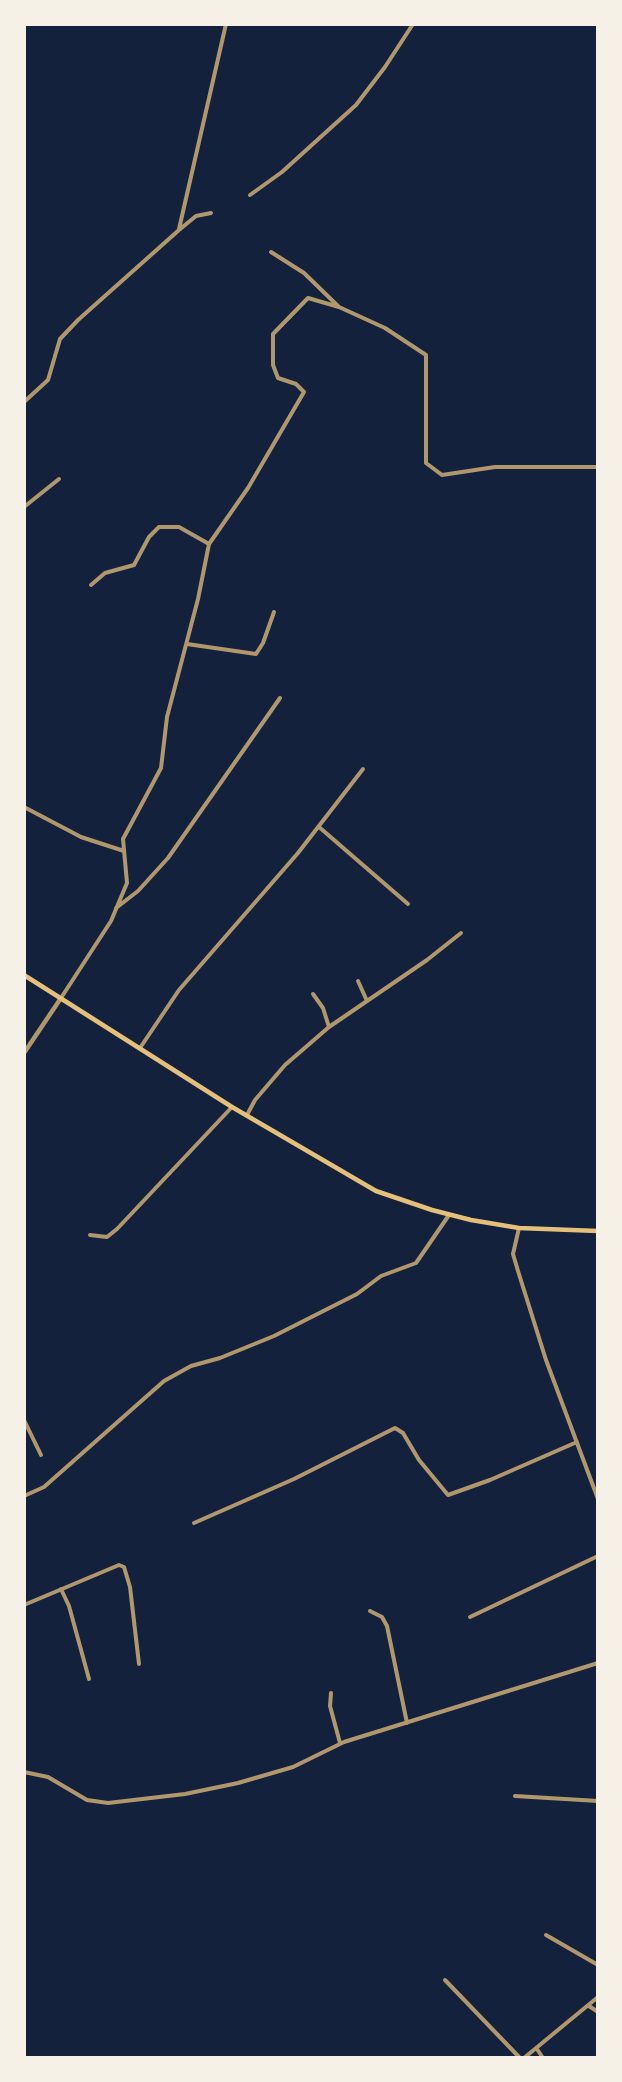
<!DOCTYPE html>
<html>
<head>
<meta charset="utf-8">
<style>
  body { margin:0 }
  #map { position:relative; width:622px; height:2082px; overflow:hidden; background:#14213d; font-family:"PT Sans",sans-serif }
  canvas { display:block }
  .frame { position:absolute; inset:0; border:26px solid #f6f1e7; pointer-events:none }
</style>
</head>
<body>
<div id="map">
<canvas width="622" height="2082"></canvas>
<div class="frame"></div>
</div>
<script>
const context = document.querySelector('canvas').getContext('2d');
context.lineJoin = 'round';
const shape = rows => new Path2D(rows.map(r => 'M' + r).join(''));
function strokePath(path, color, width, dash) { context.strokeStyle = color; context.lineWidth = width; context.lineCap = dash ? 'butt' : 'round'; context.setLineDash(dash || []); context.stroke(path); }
const minor = shape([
  [250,195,282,172,356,105,385,67,413,24],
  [179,229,226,24],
  [271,252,304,273,339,307,385,328,426,355,426,463,442,475,495,467,598,467],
  [24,402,48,380,60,339,78,320,179,230,196,216,211,213],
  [24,507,59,479],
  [91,585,105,573,134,565,149,537,159,527,179,527,209,544],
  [187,644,256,654,263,643,274,612],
  [24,807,81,837,124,851],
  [319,827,408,904],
  [116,908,138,891,168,858,280,698],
  [358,981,367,1001],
  [313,994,323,1008,329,1027,427,960,461,933],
  [61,998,111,921,127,883,123,839,161,768,167,717,198,599,209,544,248,488,304,392,296,384,278,378,273,365,273,334,308,298,339,307],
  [140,1048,179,990,298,853,363,769],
  [247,1115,255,1100,285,1065,329,1027],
  [519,1228,513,1254,518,1271,546,1360,598,1499],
  [90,1235,107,1237,117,1229,232,1107],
  [24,1420,41,1455],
  [24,1496,44,1487,164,1381,191,1366,220,1358,274,1336,357,1294,381,1276,416,1263,449,1215],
  [194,1523,294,1479,395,1428,403,1433,419,1460,448,1495,490,1480,577,1442],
  [61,1589,69,1606,89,1679],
  [24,1605,119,1565,124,1567,130,1587,139,1664],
  [370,1611,382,1617,387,1626,407,1723],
  [470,1617,598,1556],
  [331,1693,330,1706,340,1743],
  [24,1772,48,1777,87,1800,108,1803,185,1794,238,1783,293,1767,344,1742,598,1663],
  [515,1796,598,1801],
  [546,1935,598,1965],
  [445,1980,520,2058],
  [589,2006,598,2012],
  [537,2049,543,2058],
  [524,2058,598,1997]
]);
const tertiary = shape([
  [24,1053,61,998]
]);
const secondary = shape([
  [24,975,232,1107,376,1191,432,1210,471,1220,519,1228,598,1231]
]);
strokePath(minor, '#b1986c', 4);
strokePath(tertiary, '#b1986c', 4.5);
strokePath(secondary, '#e5c07b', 4.5);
</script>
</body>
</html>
